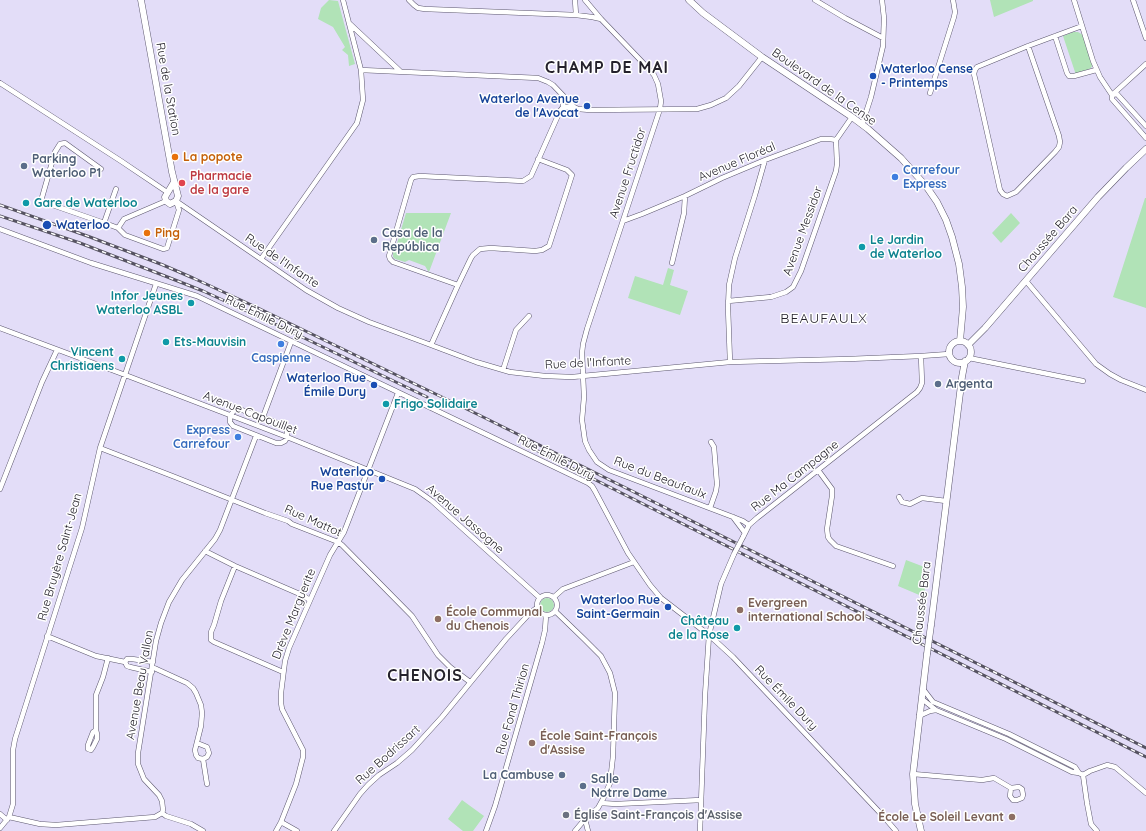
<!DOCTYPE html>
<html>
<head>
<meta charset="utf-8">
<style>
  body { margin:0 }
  canvas { display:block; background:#e3ddf8 }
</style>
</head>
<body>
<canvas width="1146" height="831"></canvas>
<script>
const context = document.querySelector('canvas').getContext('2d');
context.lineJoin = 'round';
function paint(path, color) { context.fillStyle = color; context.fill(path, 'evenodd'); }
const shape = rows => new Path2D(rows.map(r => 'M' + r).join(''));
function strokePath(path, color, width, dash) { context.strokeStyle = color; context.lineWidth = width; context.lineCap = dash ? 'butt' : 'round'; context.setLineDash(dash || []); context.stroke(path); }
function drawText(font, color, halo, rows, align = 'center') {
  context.font = font + ' Quicksand,sans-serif'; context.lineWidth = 3; context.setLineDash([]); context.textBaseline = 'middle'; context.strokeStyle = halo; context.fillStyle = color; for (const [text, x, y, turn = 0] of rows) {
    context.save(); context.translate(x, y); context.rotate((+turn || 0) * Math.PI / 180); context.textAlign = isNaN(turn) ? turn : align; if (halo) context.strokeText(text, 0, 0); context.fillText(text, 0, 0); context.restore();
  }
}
const green = shape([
  [329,0,338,1,355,64,349,66,348,55,342,50,345,47,333,27,318,19,321,8],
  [990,0,1033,0,1033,1,994,17],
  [1073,32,1078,32,1083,35,1092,62,1092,66,1091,68,1076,75,1063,36],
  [1145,198,1146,198,1146,308,1113,297],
  [406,213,451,213,429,272,428,271,425,266,409,260,405,262,395,259,393,257,393,251,395,250],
  [1011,213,1020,223,1001,243,992,233],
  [668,268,674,270,670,285,688,291,680,315,628,298,635,276,663,285],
  [906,560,927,568,924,597,898,586],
  '540 605a7 7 0 1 1 14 0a7 7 0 1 1-14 0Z',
  [462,800,484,816,473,831,463,831,448,819]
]);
const street = shape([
  [409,0,414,5,418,8,425,9,576,15,592,17,601,19],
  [575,0,576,15],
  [585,0,601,19,648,68,654,75,658,84,661,101,660,109,587,329,583,344,582,353,584,397,582,420,585,441,589,450,597,462,609,470,733,517,743,521,749,525],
  [815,0,845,18,883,38],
  [1074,0,1093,61,1100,77,1112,95,1112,99,1146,138],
  [1133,0,1146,38],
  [350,24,400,71],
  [1055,36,1067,73,1069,76,1074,76,1096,70],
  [1028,46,1059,136,1060,142,1059,147,1055,152,1016,192,1007,196,1003,194,1000,190,974,74,975,70,977,67,1028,46,1082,26],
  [361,70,538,78,548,82,553,85,574,107],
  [0,83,121,161,167,192],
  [930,93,954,17,955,12,953,0],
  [1112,95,1117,94,1146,126],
  [1112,95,1146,64],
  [563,107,574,107,578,109,590,110,697,109,711,105,726,98,739,86,762,57],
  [862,125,871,97,883,46,884,18,882,0],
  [101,169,65,143,60,144,55,152,41,201,110,225,118,228,125,235,163,249,167,248,179,210,176,201],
  [176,201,306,290,338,308,369,322,423,342,476,362,510,372,545,376,572,377,730,362,849,359,921,356,949,354],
  [623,221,642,214,685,196,722,178,765,160,821,139,830,139,836,140,852,117],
  [104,223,116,189],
  [118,228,124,219,166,201],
  [0,229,91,263,197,296,588,483,592,486,595,491,628,553,650,585,661,598,709,635,733,657,884,817,896,831],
  [261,259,357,123,363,100,361,70,343,0],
  [672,263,684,213,685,196],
  [1026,281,1096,364,1110,374,1121,380,1146,390],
  [458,285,393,262,390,259,389,256,411,180,413,177,420,176,523,181,531,176,560,111,563,107,564,97],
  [728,301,771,297,786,292,793,287,801,271,836,171,837,164,836,140],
  [0,328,128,376,287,437,415,489,432,501,540,598],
  [431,345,458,285,471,258,473,255,480,249,491,248,535,251,542,250,549,246,572,175,567,170,538,159],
  [969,358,1083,381],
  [730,362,728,308,729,285,735,258,755,195,765,160],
  [503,370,516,330,529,316],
  [236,409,242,410,283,425,286,428,287,432,287,437,285,441,281,443,276,443,233,426,230,422,230,416,233,412,236,409],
  [263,417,291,342],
  [100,448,175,477,265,513,288,521,292,524,338,542,342,545,412,616,438,655,450,667,470,682],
  [818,470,832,489,832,496,827,529,828,537,830,540,836,546,893,566],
  [0,489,42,382,57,350],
  [899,497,902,502,910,504,922,498,946,501],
  [710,508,716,491,717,484,714,447,711,442],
  [733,517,745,533],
  [743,537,749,525,757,518,917,392,920,388,922,383,921,356],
  [205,551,235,566,302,595,310,600],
  [235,566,221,601,214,625,211,632,211,640,214,642,283,672],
  '537 605a10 10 0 1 1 20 0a10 10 0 1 1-20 0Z',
  [554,597,563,589,634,562],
  [555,611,584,639,601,656,610,673,615,693,613,756,610,783,603,799,598,808,585,819,575,831],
  [47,636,96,656,125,662],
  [152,667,187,683,193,688,196,693,201,705,202,713,201,726,195,750,196,755,198,758,203,759,207,757,209,753,207,747,197,743],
  [152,672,130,667,127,666,125,662,127,659,132,659,153,662],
  [923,689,933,702,1009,734,1075,767,1079,773,1083,775],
  [922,699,936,710],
  [919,716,930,711,936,710,1006,739,1072,772,1079,773],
  [96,730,97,734,97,739,93,747,91,750,88,749,88,745,93,732,96,730,96,695,103,677,108,658],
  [203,759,207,784],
  [913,774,982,780,994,778,1011,788,1010,796,1013,800,1017,800,1022,798,1023,795,1022,789,1019,787,1011,788],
  [601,803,616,804,701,800],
  [162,813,163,810,162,801,159,795,144,779,138,764,138,753,156,641,161,623,169,602,182,580,215,539,220,530,256,436],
  [162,813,166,816,191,824,203,831],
  [0,814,7,820],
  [9,817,40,824,56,825,155,817,162,813],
  [585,819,588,831],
  [281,822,297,831],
  [0,828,9,817,13,804,13,750,15,739,82,528,100,448,156,284],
  [276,831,281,822,296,784,303,757,303,750,282,709,281,703,281,693,285,661,289,648,330,555,344,532,398,393],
  [334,831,360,794,368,785,379,775,397,763,412,750,442,717,506,639,530,613,538,607],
  [486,831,495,806,542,643,545,630,546,615],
  [700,831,705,696,709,635,721,584,734,554],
  [1097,831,1091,824,1087,803,1083,775,1090,771,1107,765,1115,767,1146,793]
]);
const secondary = shape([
  [141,0,172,172,178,196,176,201,170,204,166,201,165,197,174,182],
  [689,0,703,13,762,57,852,117,868,129,901,158,926,186,937,202,946,220,952,237,959,264,962,287,963,307,960,341],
  '949 352a11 11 0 1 1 22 0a11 11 0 1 1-22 0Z',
  [968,345,985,328,1098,197,1126,168,1146,149],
  [931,625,962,377,965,361],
  [921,831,915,804,913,774,927,654]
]);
const rail = shape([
  [0,205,90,237,163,265,193,278,258,308,479,415,632,491,1146,748],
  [0,216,80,243,165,276,203,291,275,324,427,397],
  [528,446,1146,757]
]);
const streetBridge = shape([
  [734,554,743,537]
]);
const secondaryBridge = shape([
  [927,654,931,625]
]);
const markers = [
  [873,76,4,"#1a4fb4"],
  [587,106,4,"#1a4fb4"],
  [175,157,4,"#e8710a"],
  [24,166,4,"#5c6f8a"],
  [895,177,4,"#3f7fe0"],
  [182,183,4,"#e0444e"],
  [26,203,4,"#0f9aa8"],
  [47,225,5,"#1a4fb4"],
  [147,233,4,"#e8710a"],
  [374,240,4,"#5c6f8a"],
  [862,247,4,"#0f9aa8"],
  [191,303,4,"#0f9aa8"],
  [166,342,4,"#0f9aa8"],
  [281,344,4,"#3f7fe0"],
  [122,359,4,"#0f9aa8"],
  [938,384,4,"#5c6f8a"],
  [374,385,4,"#1a4fb4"],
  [386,404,4,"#0f9aa8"],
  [238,437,4,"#3f7fe0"],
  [382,479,4,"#1a4fb4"],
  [668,607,4,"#1a4fb4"],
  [740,610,4,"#8d6e63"],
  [438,619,4,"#8d6e63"],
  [737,628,4,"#0f9aa8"],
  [532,743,4,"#8d6e63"],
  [562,775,4,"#5c6f8a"],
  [583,786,4,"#5c6f8a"],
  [566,815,4,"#6b7280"],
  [1012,817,4,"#8d6e63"]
];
const transitNames = [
  ["Waterloo Cense",881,69,"left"],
  ["- Printemps",881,83,"left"],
  ["Waterloo Avenue",579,99],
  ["de l'Avocat",579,113],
  ["Waterloo",56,225,"left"],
  ["Waterloo Rue",366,378],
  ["Émile Dury",366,392],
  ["Waterloo",374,472],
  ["Rue Pastur",374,486],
  ["Waterloo Rue",660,600],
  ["Saint-Germain",660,614]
];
const streetNames = [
  ["Boulevard de la Cense",824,87,35],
  ["Rue de la Station",168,89,80],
  ["Avenue Floréal",737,162,-23],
  ["Avenue Fructidor",628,173,-72],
  ["Avenue Messidor",803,231,-70],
  ["Chaussée Bara",1048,239,-49],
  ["Rue de l'Infante",282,261,34],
  ["Rue Émile Dury",264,317,26],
  ["Rue de l'Infante",588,363,-3],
  ["Avenue Capouillet",250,413,21],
  ["Rue Émile Dury",556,458,27],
  ["Rue Ma Campagne",795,476,-38],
  ["Rue du Beaufaulx",660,478,21],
  ["Avenue Jassogne",465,519,41],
  ["Rue Mattot",313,521,24],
  ["Rue Bruyère Saint-Jean",60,557,-74],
  ["Chaussée Bara",922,603,-83],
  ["Drève Marguerite",294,614,-68],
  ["Avenue Beau Vallon",140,685,-80],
  ["Rue Émile Dury",786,698,46],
  ["Rue Fond Thirion",513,709,-74],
  ["Rue Bodrissart",388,755,-42]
];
const foodNames = [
  ["La popote",183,157],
  ["Ping",155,233]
];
const serviceNames = [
  ["Parking",32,159],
  ["Waterloo P1",32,173],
  ["Casa de la",382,233],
  ["República",382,247],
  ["Argenta",946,384],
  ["La Cambuse",554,775,"right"],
  ["Salle",591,779],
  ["Notrre Dame",591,793]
];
const shopNames = [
  ["Carrefour",903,170],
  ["Express",903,184],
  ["Caspienne",281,358,"center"],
  ["Express",230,430,"right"],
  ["Carrefour",230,444,"right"]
];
const healthNames = [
  ["Pharmacie",190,176],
  ["de la gare",190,190]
];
const cultureNames = [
  ["Gare de Waterloo",34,203],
  ["Le Jardin",870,240],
  ["de Waterloo",870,254],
  ["Infor Jeunes",183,296,"right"],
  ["Waterloo ASBL",183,310,"right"],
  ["Ets-Mauvisin",174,342],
  ["Vincent",114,352,"right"],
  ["Christiaens",114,366,"right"],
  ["Frigo Solidaire",394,404],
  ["Château",729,621,"right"],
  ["de la Rose",729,635,"right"]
];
const educationNames = [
  ["Evergreen",748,603],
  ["international School",748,617],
  ["École Communal",446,612],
  ["du Chenois",446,626],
  ["École Saint-François",540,736],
  ["d'Assise",540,750],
  ["École Le Soleil Levant",1004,817,"right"]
];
const worshipNames = [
  ["Église Saint-François d'Assise",574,815]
];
const quarterNames = [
  ["BEAUFAULX",824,319]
];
const districtNames = [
  ["CHAMP DE MAI",607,68],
  ["CHENOIS",425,676]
];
paint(green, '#b1e3b7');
strokePath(street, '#5d586f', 5.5);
strokePath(secondary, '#5d586f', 7);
strokePath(street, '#fff', 4.5);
strokePath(secondary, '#fff', 6);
strokePath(rail, '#565361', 3);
strokePath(rail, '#fff', 1.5, [4.5]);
strokePath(streetBridge, '#5d586f', 5.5, []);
strokePath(secondaryBridge, '#5d586f', 7, []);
strokePath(streetBridge, '#fff', 4.5);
strokePath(secondaryBridge, '#fff', 6);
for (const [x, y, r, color] of markers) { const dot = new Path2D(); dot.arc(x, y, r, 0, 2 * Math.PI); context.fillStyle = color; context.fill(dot); strokePath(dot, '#fff', 1.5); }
drawText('bold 12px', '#164399', '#fff', transitNames, 'right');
drawText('12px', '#25222c', '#fff', streetNames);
drawText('bold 12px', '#c56008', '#fff', foodNames, 'left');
drawText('bold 12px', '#4e5e75', '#fff', serviceNames, 'left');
drawText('bold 12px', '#366cbe', '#fff', shopNames, 'left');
drawText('bold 12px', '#be3a42', '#fff', healthNames, 'left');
drawText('bold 12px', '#0d838f', '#fff', cultureNames, 'left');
drawText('bold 12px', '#785e54', '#fff', educationNames, 'left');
drawText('bold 12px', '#5b616d', '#fff', worshipNames, 'left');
context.letterSpacing = '1px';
drawText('14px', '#25222c', '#fff', quarterNames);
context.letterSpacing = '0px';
context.letterSpacing = '1px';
drawText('bold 16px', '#25222c', '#fff', districtNames);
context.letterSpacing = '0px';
</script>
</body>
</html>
